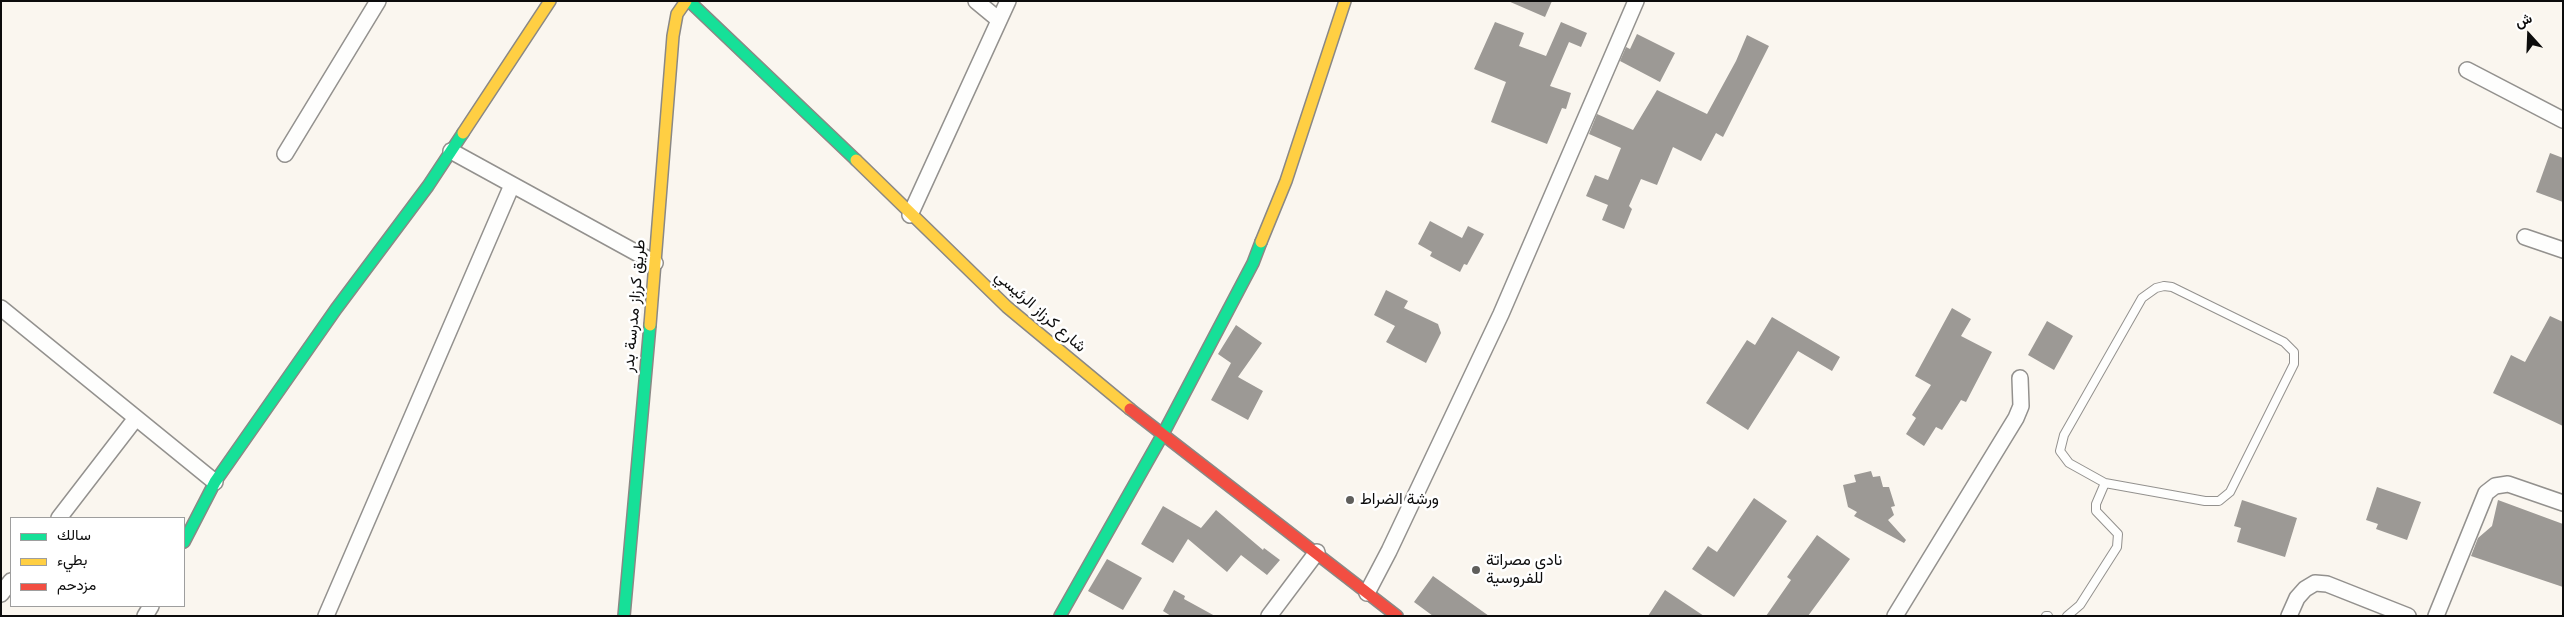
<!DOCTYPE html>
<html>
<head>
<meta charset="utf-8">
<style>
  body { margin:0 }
  #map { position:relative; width:2564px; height:617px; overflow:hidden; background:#faf6ef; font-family:"Times New Roman",Vazirmatn,serif }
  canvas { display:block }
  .frame { position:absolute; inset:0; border:2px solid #0c0c0c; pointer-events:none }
  .legend { position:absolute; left:10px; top:517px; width:175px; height:90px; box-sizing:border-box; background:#fff; border:1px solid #9e9e9e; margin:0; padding:6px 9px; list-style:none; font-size:15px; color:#0c0c0c }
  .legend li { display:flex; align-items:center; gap:10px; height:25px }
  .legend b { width:25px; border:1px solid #9e9e9e }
  .north { position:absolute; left:2504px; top:10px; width:50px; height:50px; -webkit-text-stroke:4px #fff; paint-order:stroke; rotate:340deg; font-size:14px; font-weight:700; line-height:20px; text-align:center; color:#0c0c0c }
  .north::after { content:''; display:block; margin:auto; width:18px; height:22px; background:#0c0c0c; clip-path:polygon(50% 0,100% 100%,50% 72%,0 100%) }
</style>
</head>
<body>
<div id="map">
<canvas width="2564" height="617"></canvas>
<div class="frame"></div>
<ul class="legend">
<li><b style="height:6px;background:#16e098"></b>سالك</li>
<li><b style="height:6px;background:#ffcf43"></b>بطيء</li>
<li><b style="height:6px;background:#f24e42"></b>مزدحم</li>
</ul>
<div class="north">ش</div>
</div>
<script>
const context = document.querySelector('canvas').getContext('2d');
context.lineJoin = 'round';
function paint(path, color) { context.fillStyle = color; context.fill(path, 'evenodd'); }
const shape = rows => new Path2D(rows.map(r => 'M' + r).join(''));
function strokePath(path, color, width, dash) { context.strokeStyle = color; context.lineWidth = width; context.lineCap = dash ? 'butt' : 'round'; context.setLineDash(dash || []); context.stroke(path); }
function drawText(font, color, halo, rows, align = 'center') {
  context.font = font + ' "Times New Roman",Vazirmatn,serif'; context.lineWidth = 5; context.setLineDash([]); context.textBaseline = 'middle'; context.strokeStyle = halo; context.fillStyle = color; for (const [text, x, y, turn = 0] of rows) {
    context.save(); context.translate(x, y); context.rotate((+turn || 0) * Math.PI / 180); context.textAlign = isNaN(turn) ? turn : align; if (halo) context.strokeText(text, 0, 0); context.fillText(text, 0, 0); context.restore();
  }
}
const building = shape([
  [1508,1,1552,1,1545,17],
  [1495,22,1524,33,1519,46,1546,56,1561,22,1587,33,1581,47,1569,42,1550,86,1571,93,1566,109,1562,108,1547,144,1491,122,1506,82,1474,69],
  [1637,34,1675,53,1660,82,1620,61,1626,47,1630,49],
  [1747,35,1769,46,1723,137,1716,133,1701,161,1673,147,1657,185,1641,179,1629,206,1632,209,1624,229,1602,220,1608,205,1586,196,1595,175,1608,180,1621,148,1589,134,1597,114,1633,130,1657,90,1707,114,1736,61],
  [2550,153,2563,158,2563,202,2536,192],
  [1430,221,1462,238,1468,226,1484,234,1467,265,1464,264,1460,272,1430,256,1432,252,1418,244],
  [1386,290,1408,301,1404,308,1438,324,1441,333,1426,363,1386,342,1395,326,1374,315],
  [1952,308,1971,319,1961,336,1992,352,1966,402,1961,400,1942,430,1936,427,1924,446,1906,434,1916,418,1912,415,1931,385,1915,376],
  [2550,316,2563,322,2563,426,2493,393,2511,355,2525,362],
  [1772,317,1840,357,1832,371,1798,351,1748,430,1706,403,1747,340,1755,345],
  [2047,321,2073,336,2054,370,2028,355],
  [1236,325,1262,343,1238,377,1263,391,1248,420,1211,400,1231,363,1218,354],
  [1871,471,1873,477,1880,476,1883,487,1889,487,1895,506,1891,507,1894,515,1888,520,1906,540,1904,543,1854,516,1857,512,1848,507,1843,485,1856,482,1854,475],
  [2377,487,2421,502,2407,540,2376,529,2378,524,2366,520],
  [1754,498,1787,521,1734,597,1692,569,1708,546,1717,552],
  [2242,500,2297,518,2285,557,2237,542,2241,528,2234,526],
  [2498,500,2563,524,2563,587,2471,556,2478,538,2492,526],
  [1163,506,1201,528,1216,510,1263,550,1264,548,1280,560,1267,575,1241,555,1227,572,1188,539,1173,563,1141,544],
  [1817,535,1850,559,1808,616,1766,616,1791,580,1787,577],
  [1107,559,1142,578,1123,610,1088,591],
  [1433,576,1489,616,1433,616,1414,602],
  [1174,590,1185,596,1184,599,1215,616,1171,616,1163,611],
  [1665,590,1704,616,1648,616]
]);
const lane = shape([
  [2164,286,2172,287,2284,342,2294,352,2294,364,2230,492,2219,501,2205,501,2105,483,2069,463,2060,451,2064,435,2142,298,2156,288,2164,286],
  [2046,616,2048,616],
  [2067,616,2080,605,2117,547,2118,534,2096,511,2096,504,2105,483]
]);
const street = shape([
  [976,1,999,20],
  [2467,70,2563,120],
  [451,151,655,263],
  [285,154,378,1],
  [910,215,1008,1],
  [2525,237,2563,250],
  [1,308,215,482],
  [59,518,136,418],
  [1367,593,1389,551,1501,314,1636,1],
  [1,594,11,581],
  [145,616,151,606],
  [326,616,512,185],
  [1269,616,1317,552],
  [1895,616,2016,418,2021,406,2020,378],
  [2289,616,2297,598,2305,589,2315,583,2327,584,2408,616],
  [2436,616,2486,493,2495,486,2508,484,2563,503]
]);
const fast = shape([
  [689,1,856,160],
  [184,542,215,482,336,309,428,186,463,133],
  [624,616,650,325],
  [1060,616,1163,434,1253,263,1261,242]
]);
const slow = shape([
  [463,133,550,1],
  [856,160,1007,307,1130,409],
  [1261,242,1286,181,1345,1],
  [650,325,673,36,677,14,686,1]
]);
const jam = shape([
  [1130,409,1397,616]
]);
const markers = [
  [1350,500,5,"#5f5e5b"],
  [1476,570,5,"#5f5e5b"]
];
const streetNames = [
  ["طريق كرزاز مدرسة بدر",635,306,-85],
  ["شارع كرزاز الرئيسي",1040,312,41]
];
const poiNames = [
  ["ورشة الضراط",1360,500],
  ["نادي مصراتة",1486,561],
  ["للفروسية",1486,579]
];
paint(building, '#9c9995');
strokePath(lane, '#93918e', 10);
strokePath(street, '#93918e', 18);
strokePath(fast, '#8a8885', 14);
strokePath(slow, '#8a8885', 14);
strokePath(jam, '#8a8885', 14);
strokePath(lane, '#fefefd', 8);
strokePath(street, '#fefefd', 15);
strokePath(fast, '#16e098', 11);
strokePath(slow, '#ffcf43', 11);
strokePath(jam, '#f24e42', 11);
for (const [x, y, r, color] of markers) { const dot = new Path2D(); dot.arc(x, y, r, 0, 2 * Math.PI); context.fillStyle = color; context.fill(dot); strokePath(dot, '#fff', 2); }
drawText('16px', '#0c0c0c', '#fff', streetNames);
drawText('16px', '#0c0c0c', '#fff', poiNames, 'left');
</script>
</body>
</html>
